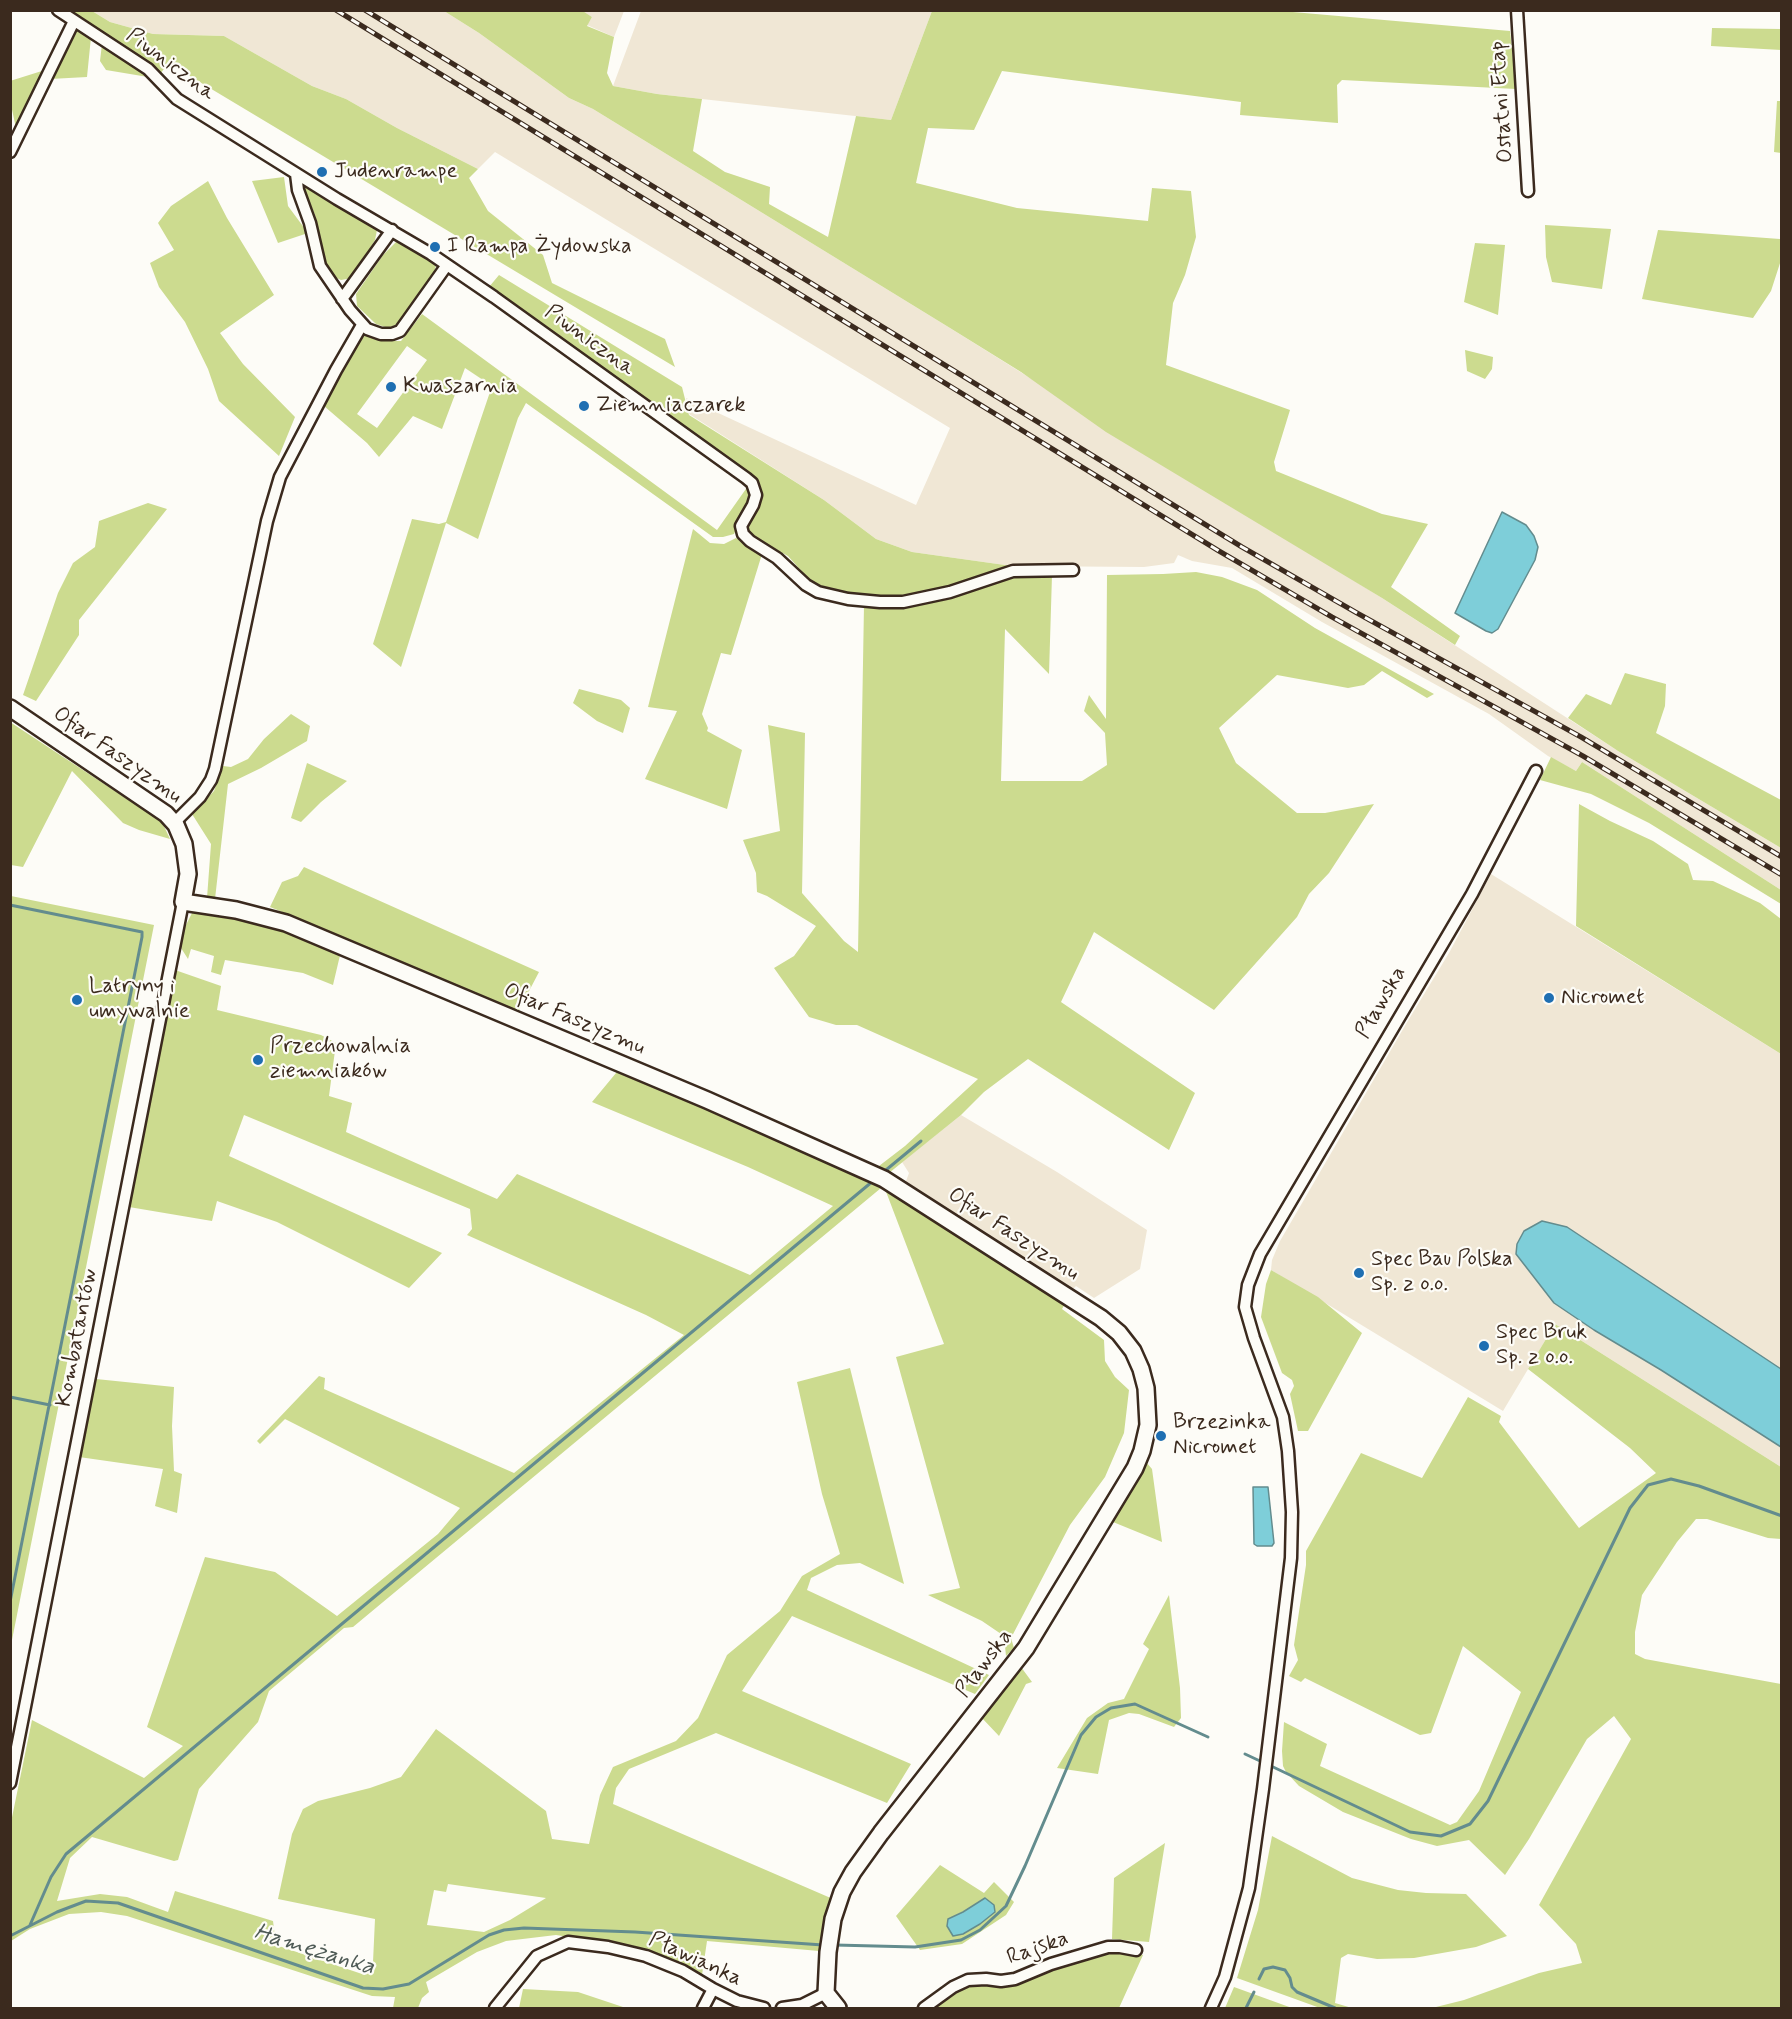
<!DOCTYPE html>
<html>
<head>
<meta charset="utf-8">
<style>
  body { margin:0 }
  #map { position:relative; width:1792px; height:2019px; overflow:hidden; background:#fdfcf7; font-family:Mynerve,sans-serif }
  canvas { display:block }
  .frame { position:absolute; inset:0; border:12px solid #3b2a1e; pointer-events:none }
</style>
</head>
<body>
<div id="map">
<canvas width="1792" height="2019"></canvas>
<div class="frame"></div>
</div>
<script>
const context = document.querySelector('canvas').getContext('2d');
context.lineJoin = 'round';
function paint(path, color) { context.fillStyle = color; context.fill(path, 'evenodd'); }
const shape = rows => new Path2D(rows.map(r => 'M' + r).join(''));
function strokePath(path, color, width, dash) { context.strokeStyle = color; context.lineWidth = width; context.lineCap = dash ? 'butt' : 'round'; context.setLineDash(dash || []); context.stroke(path); }
function drawText(font, color, halo, rows, align = 'center') {
  context.font = font + ' Mynerve,sans-serif'; context.lineWidth = 4.5; context.setLineDash([]); context.textBaseline = 'middle'; context.strokeStyle = halo; context.fillStyle = color; for (const [text, x, y, turn = 0] of rows) {
    context.save(); context.translate(x, y); context.rotate((+turn || 0) * Math.PI / 180); context.textAlign = isNaN(turn) ? turn : align; if (halo) context.strokeText(text, 0, 0); context.fillText(text, 0, 0); context.restore();
  }
}
const built = shape([
  [92,11,444,11,479,33,569,98,593,109,950,328,1382,598,1618,751,1781,848,1781,890,1582,762,1576,771,1548,756,1489,714,1322,622,1232,568,1192,561,1178,555,1174,563,1144,567,1012,566,912,552,876,539,824,500,689,414,686,398,916,505,950,428,495,152,478,169,397,128,346,99,312,86,224,36,153,34,110,22],
  [581,11,624,11,614,37,587,25,592,17],
  [641,11,932,11,891,120,657,94,613,86],
  [1491,874,1781,1054,1781,1467,1555,1324,1503,1411,1271,1270,1272,1260,1280,1241,1406,1024,1449,953],
  [961,1115,1057,1172,1147,1230,1140,1269,1094,1298,1076,1286,1073,1289,905,1184,909,1173,902,1162]
]);
const green = shape([
  [581,10,592,17,587,26,614,37,607,73,613,86,657,94,702,99,693,151,725,172,770,187,769,204,828,237,856,116,891,120,932,11,1270,10,1510,31,1516,89,1342,80,1337,85,1338,123,1240,115,1241,102,1002,71,974,130,928,128,916,183,1017,208,1148,221,1152,188,1191,191,1196,237,1185,275,1173,303,1166,365,1290,410,1274,462,1276,471,1382,514,1428,524,1391,587,1460,636,1455,645,1382,598,1106,432,1021,372,950,328,593,109,569,98,479,33,444,11],
  [64,11,92,11,110,22,153,34,224,36,312,86,346,99,397,128,478,169,469,178,488,211,543,255,552,283,665,339,675,367,168,63,161,73,129,49],
  [1712,28,1781,29,1781,50,1711,46],
  [76,29,91,37,87,77,50,79],
  [102,44,154,78,106,70,100,61],
  [45,70,16,128,11,105,10,81],
  [1777,101,1781,101,1781,153,1774,152],
  [284,177,288,206,308,233,278,243,252,181],
  [208,181,227,218,274,295,220,333,243,364,295,417,279,456,219,401,208,369,185,322,159,287,150,263,174,250,158,223,171,206],
  [303,186,309,187,368,220,377,230,375,240,352,278,341,280,332,276,324,260,315,215],
  [1545,225,1611,229,1602,289,1552,282,1546,257],
  [1658,230,1780,239,1781,241,1781,260,1771,291,1753,318,1642,299],
  [397,241,432,259,436,264,434,277,400,323,388,328,376,324,357,306,356,294,383,255],
  [1475,243,1505,245,1498,315,1464,302],
  [499,275,682,387,689,415,824,500,876,539,912,552,1012,566,923,594,879,596,848,594,813,584,788,556,752,536,747,525,760,502,757,480,489,287],
  [422,314,717,530,748,486,751,497,734,534,723,537,713,537,526,403,518,418,478,539,446,523,401,667,373,644,412,519,439,524,446,522,492,386,465,368,442,429,413,416,379,457,367,443,324,406,360,338,367,335,388,341,401,341],
  [407,346,427,360,377,428,357,414],
  [1465,350,1493,357,1492,369,1485,379,1467,371],
  [148,503,167,509,79,620,79,635,36,701,23,695,58,593,73,563,95,547,99,521],
  [693,529,710,543,724,544,736,538,762,554,731,655,721,653,702,714,708,728,707,731,742,750,727,809,645,779,677,711,648,707],
  [1196,572,1222,577,1257,590,1315,628,1434,694,1427,698,1382,671,1364,685,1348,688,1277,675,1219,728,1236,763,1297,813,1325,813,1374,804,1329,873,1309,894,1297,917,1214,1010,1094,932,1061,1002,1195,1093,1169,1150,1028,1059,984,1092,961,1115,889,1173,879,1166,905,1146,978,1079,857,1025,836,1025,809,1017,774,968,794,956,816,926,767,896,757,892,756,873,743,840,780,831,768,725,805,733,802,893,844,941,858,952,864,605,895,607,942,598,1011,574,1052,575,1049,674,1005,629,1001,781,1082,781,1107,765,1105,733,1084,711,1089,695,1106,719,1107,575,1163,574],
  [1625,673,1666,684,1665,706,1656,733,1781,800,1781,848,1618,751,1568,718,1586,694,1611,705],
  [579,689,621,700,630,708,623,733,597,721,573,703],
  [291,714,310,726,307,741,261,768,228,784,215,899,207,898,211,844,192,814,214,791,223,766,231,767,248,759,264,739],
  [10,722,162,822,170,839,139,830,123,823,72,771,23,867,11,865],
  [1551,757,1576,771,1582,762,1781,890,1781,904,1649,823,1591,794,1540,780],
  [307,763,347,781,321,802,301,822,291,818],
  [1579,804,1610,821,1653,841,1688,864,1693,880,1713,881,1760,903,1781,919,1781,1054,1576,926],
  [304,867,539,972,517,1014,329,931,270,907,282,882,298,876],
  [11,896,154,925,11,1645,10,896],
  [204,909,256,918,341,951,333,985,303,973,225,960,221,975,211,972,214,956,191,949,188,959,181,948,182,933,192,913],
  [175,970,221,986,217,1010,321,1035,336,1043,329,1096,352,1103,346,1132,497,1199,517,1174,750,1275,833,1206,748,1167,592,1102,621,1067,864,1175,881,1188,353,1627,344,1628,269,1691,258,1722,199,1789,178,1860,174,1861,92,1837,70,1858,57,1901,100,1894,127,1897,168,1912,175,1891,273,1921,276,1945,365,1975,373,1962,375,1919,278,1899,292,1834,303,1809,318,1801,370,1788,401,1777,436,1729,546,1811,552,1839,589,1844,600,1795,613,1767,676,1741,698,1718,727,1655,780,1611,802,1576,840,1554,822,1494,797,1382,850,1368,904,1584,860,1563,837,1565,811,1578,807,1590,989,1675,975,1694,792,1616,742,1691,911,1764,887,1803,716,1733,629,1769,616,1788,613,1804,833,1899,819,1951,707,1941,702,1975,674,1961,622,1945,556,1935,506,1941,477,1952,426,1982,429,1992,422,1998,418,2008,393,2008,395,1997,372,1996,127,1916,101,1912,69,1914,30,1929,11,1941,10,1827,32,1720,144,1778,183,1746,147,1727,205,1557,275,1572,337,1616,438,1534,460,1508,285,1419,260,1444,257,1441,319,1376,325,1378,324,1389,514,1473,684,1335,646,1315,467,1235,472,1229,470,1209,244,1115,229,1156,442,1253,409,1288,277,1222,217,1201,212,1221,129,1207],
  [448,1884,546,1898,510,1920,484,1932,427,1925,434,1890,446,1892],
  [885,1189,891,1191,1066,1302,1062,1309,1104,1340,1105,1361,1115,1377,1129,1390,1124,1433,1105,1477,1070,1525,1011,1638,1014,1648,1006,1656,1004,1636,982,1621,928,1595,960,1588,896,1357,944,1344],
  [1271,1270,1318,1297,1362,1333,1308,1431,1298,1431,1290,1394,1294,1386,1292,1380,1282,1373,1261,1317,1266,1284],
  [1555,1324,1781,1467,1781,1539,1768,1538,1707,1519,1696,1519,1677,1542,1642,1595,1635,1632,1635,1654,1645,1659,1781,1684,1781,2008,1483,2008,1483,2007,1478,2008,1432,2008,1464,2000,1539,1973,1582,1963,1576,1944,1539,1905,1631,1739,1614,1716,1587,1739,1529,1839,1505,1875,1469,1840,1437,1846,1411,1839,1343,1812,1299,1786,1286,1772,1283,1766,1282,1751,1284,1722,1327,1744,1320,1766,1450,1825,1457,1822,1479,1791,1521,1692,1463,1646,1431,1733,1420,1735,1305,1678,1301,1682,1289,1676,1298,1660,1294,1645,1306,1565,1306,1551,1361,1453,1422,1478,1468,1397,1501,1416,1499,1422,1579,1528,1656,1473,1630,1448,1528,1369],
  [96,1379,174,1387,172,1426,174,1471,182,1474,177,1513,155,1506,163,1469,79,1457],
  [1146,1462,1152,1469,1162,1542,1113,1522],
  [1169,1595,1180,1688,1181,1718,1174,1727,1139,1714,1129,1713,1109,1720,1098,1774,1057,1768,1087,1718,1108,1703,1124,1699,1149,1649,1143,1644],
  [1021,1667,1032,1682,1026,1684,999,1736,981,1717],
  [1272,1836,1352,1878,1398,1890,1426,1893,1466,1894,1507,1936,1476,1947,1414,1958,1377,1959,1348,1954,1341,1958,1335,2003,1352,2008,1320,2008,1237,1978,1258,1910],
  [1165,1843,1149,1942,1112,1939,1114,1878],
  [940,1865,984,1893,994,1882,1014,1902,1006,1915,962,1944,920,1950,896,1916],
  [1120,1950,1143,1955,1119,2008,931,2008,940,2001,967,1984,988,1982],
  [1234,1987,1292,2008,1225,2008],
  [523,1989,578,1992,626,2008,519,2008]
]);
const water = shape([
  [1502,512,1526,525,1534,536,1538,547,1535,560,1498,629,1492,633,1486,631,1455,613,1502,512],
  [1542,1221,1567,1227,1781,1369,1781,1447,1661,1370,1594,1330,1554,1303,1516,1254,1517,1244,1524,1231,1542,1221],
  [1253,1487,1268,1487,1274,1543,1272,1546,1257,1546,1254,1544,1253,1487],
  [985,1898,994,1905,995,1912,980,1924,963,1934,953,1936,947,1926,948,1919,963,1912,985,1898]
]);
const stream = shape([
  [10,905,142,932,142,937,10,1602],
  [886,1170,921,1141],
  [10,1397,50,1405],
  [1245,1754,1260,1761],
  [1271,1766,1410,1832,1441,1836,1470,1824,1488,1801,1630,1508,1648,1485,1671,1479,1699,1486,1782,1516],
  [30,1925,51,1877,66,1854,873,1181],
  [10,1936,57,1912,86,1901,118,1903,363,1988,383,1989,409,1984,489,1935,504,1930,524,1928,635,1932,823,1945],
  [835,1945,915,1947,961,1940,980,1930,1006,1906,1025,1866,1081,1735,1096,1717,1111,1708,1135,1704,1208,1737],
  [1259,1979,1264,1969,1273,1967,1285,1970,1290,1978,1292,1987,1297,1992,1335,2008],
  [1246,2008,1254,1992]
]);
const street = shape([
  [58,10,148,69,177,99,337,199,431,254,494,297,746,478,752,483,756,495,753,505,741,526,743,534,750,541,777,558,806,585,818,592,848,599,880,602,903,602,950,592,1013,571,1073,570],
  [1517,10,1528,191],
  [10,152,74,21],
  [296,174,298,190,310,223,320,266,350,310,367,329,381,334,392,334,400,331,447,265],
  [342,299,392,230],
  [174,823,200,797,211,780,215,769,267,521,280,477,336,370,362,325],
  [10,1783,183,902],
  [495,2008,537,1956,568,1942,608,1947,646,1956,683,1971,713,1989,737,2001,764,2008],
  [703,2008,713,1989],
  [782,2008,802,2005,826,1993],
  [924,2008,953,1987,968,1980,986,1979,1001,1981,1015,1979,1051,1964,1108,1947,1120,1947,1136,1950],
  [1211,2008,1225,1977,1249,1888,1263,1789,1291,1558,1292,1512,1288,1451,1283,1417,1254,1338,1245,1307,1248,1285,1260,1254,1472,894,1536,771]
]);
const secondary = shape([
  [10,708,166,814,176,825,184,844,188,874,183,902,236,910,286,923,707,1100,884,1179,1101,1318,1119,1333,1133,1351,1141,1369,1146,1388,1148,1425,1142,1451,1135,1468,1026,1648,881,1833,853,1872,842,1892,833,1919,828,1952,826,1993,838,2008]
]);
const rail = shape([
  [336,10,1219,551,1332,617,1583,756,1782,875],
  [365,10,1242,547,1357,613,1581,737,1782,857]
]);
const markers = [
  [322,172,6,"#1f6fb2"],
  [435,247,6,"#1f6fb2"],
  [391,387,6,"#1f6fb2"],
  [584,406,6,"#1f6fb2"],
  [1549,998,6,"#1f6fb2"],
  [77,1000,6,"#1f6fb2"],
  [258,1060,6,"#1f6fb2"],
  [1359,1273,6,"#1f6fb2"],
  [1484,1346,6,"#1f6fb2"],
  [1161,1436,6,"#1f6fb2"]
];
const streetNames = [
  ["Piwniczna",170,65,37],
  ["Ostatni Etap",1503,102,-94],
  ["Piwniczna",589,341,36],
  ["Ofiar Faszyzmu",117,756,35],
  ["Pławska",1382,1003,-60],
  ["Ofiar Faszyzmu",574,1020,23],
  ["Ofiar Faszyzmu",1013,1235,33],
  ["Kombatantów",78,1338,-79],
  ["Pławska",985,1664,-53],
  ["Rajska",1038,1949,-19],
  ["Pławianka",695,1960,25]
];
const poiNames = [
  ["Judenrampe",334,172],
  ["I Rampa Żydowska",447,247],
  ["Kwaszarnia",403,387],
  ["Ziemniaczarek",596,406],
  ["Latryny i",89,987],
  ["umywalnie",89,1012],
  ["Nicromet",1561,998],
  ["Przechowalnia",270,1047],
  ["ziemniaków",270,1072],
  ["Spec Bau Polska",1371,1260],
  ["Sp. z o.o.",1371,1285],
  ["Spec Bruk",1496,1333],
  ["Sp. z o.o.",1496,1358],
  ["Brzezinka",1173,1423],
  ["Nicromet",1173,1448]
];
const waterNames = [
  ["Hamężanka",314,1951,17]
];
paint(built, '#f0e7d5');
paint(green, '#ccdb8f');
paint(water, '#7eced9');
strokePath(water, '#638c8e', 1.5);
strokePath(stream, '#638c8e', 3);
strokePath(street, '#3b2a1e', 15);
strokePath(secondary, '#3b2a1e', 20);
strokePath(street, '#fdfcf7', 10);
strokePath(secondary, '#fdfcf7', 15);
strokePath(rail, '#3b2a1e', 5);
strokePath(rail, '#fdfcf7', 3, [9]);
for (const [x, y, r, color] of markers) { const dot = new Path2D(); dot.arc(x, y, r, 0, 2 * Math.PI); context.fillStyle = color; context.fill(dot); strokePath(dot, '#fdfcf7', 2); }
drawText('22px', '#3b2a1e', '#fdfcf7', streetNames);
drawText('22px', '#3b2a1e', '#fdfcf7', poiNames, 'left');
drawText('italic 24px', '#4f5b56', '#fdfcf7', waterNames);
</script>
</body>
</html>
